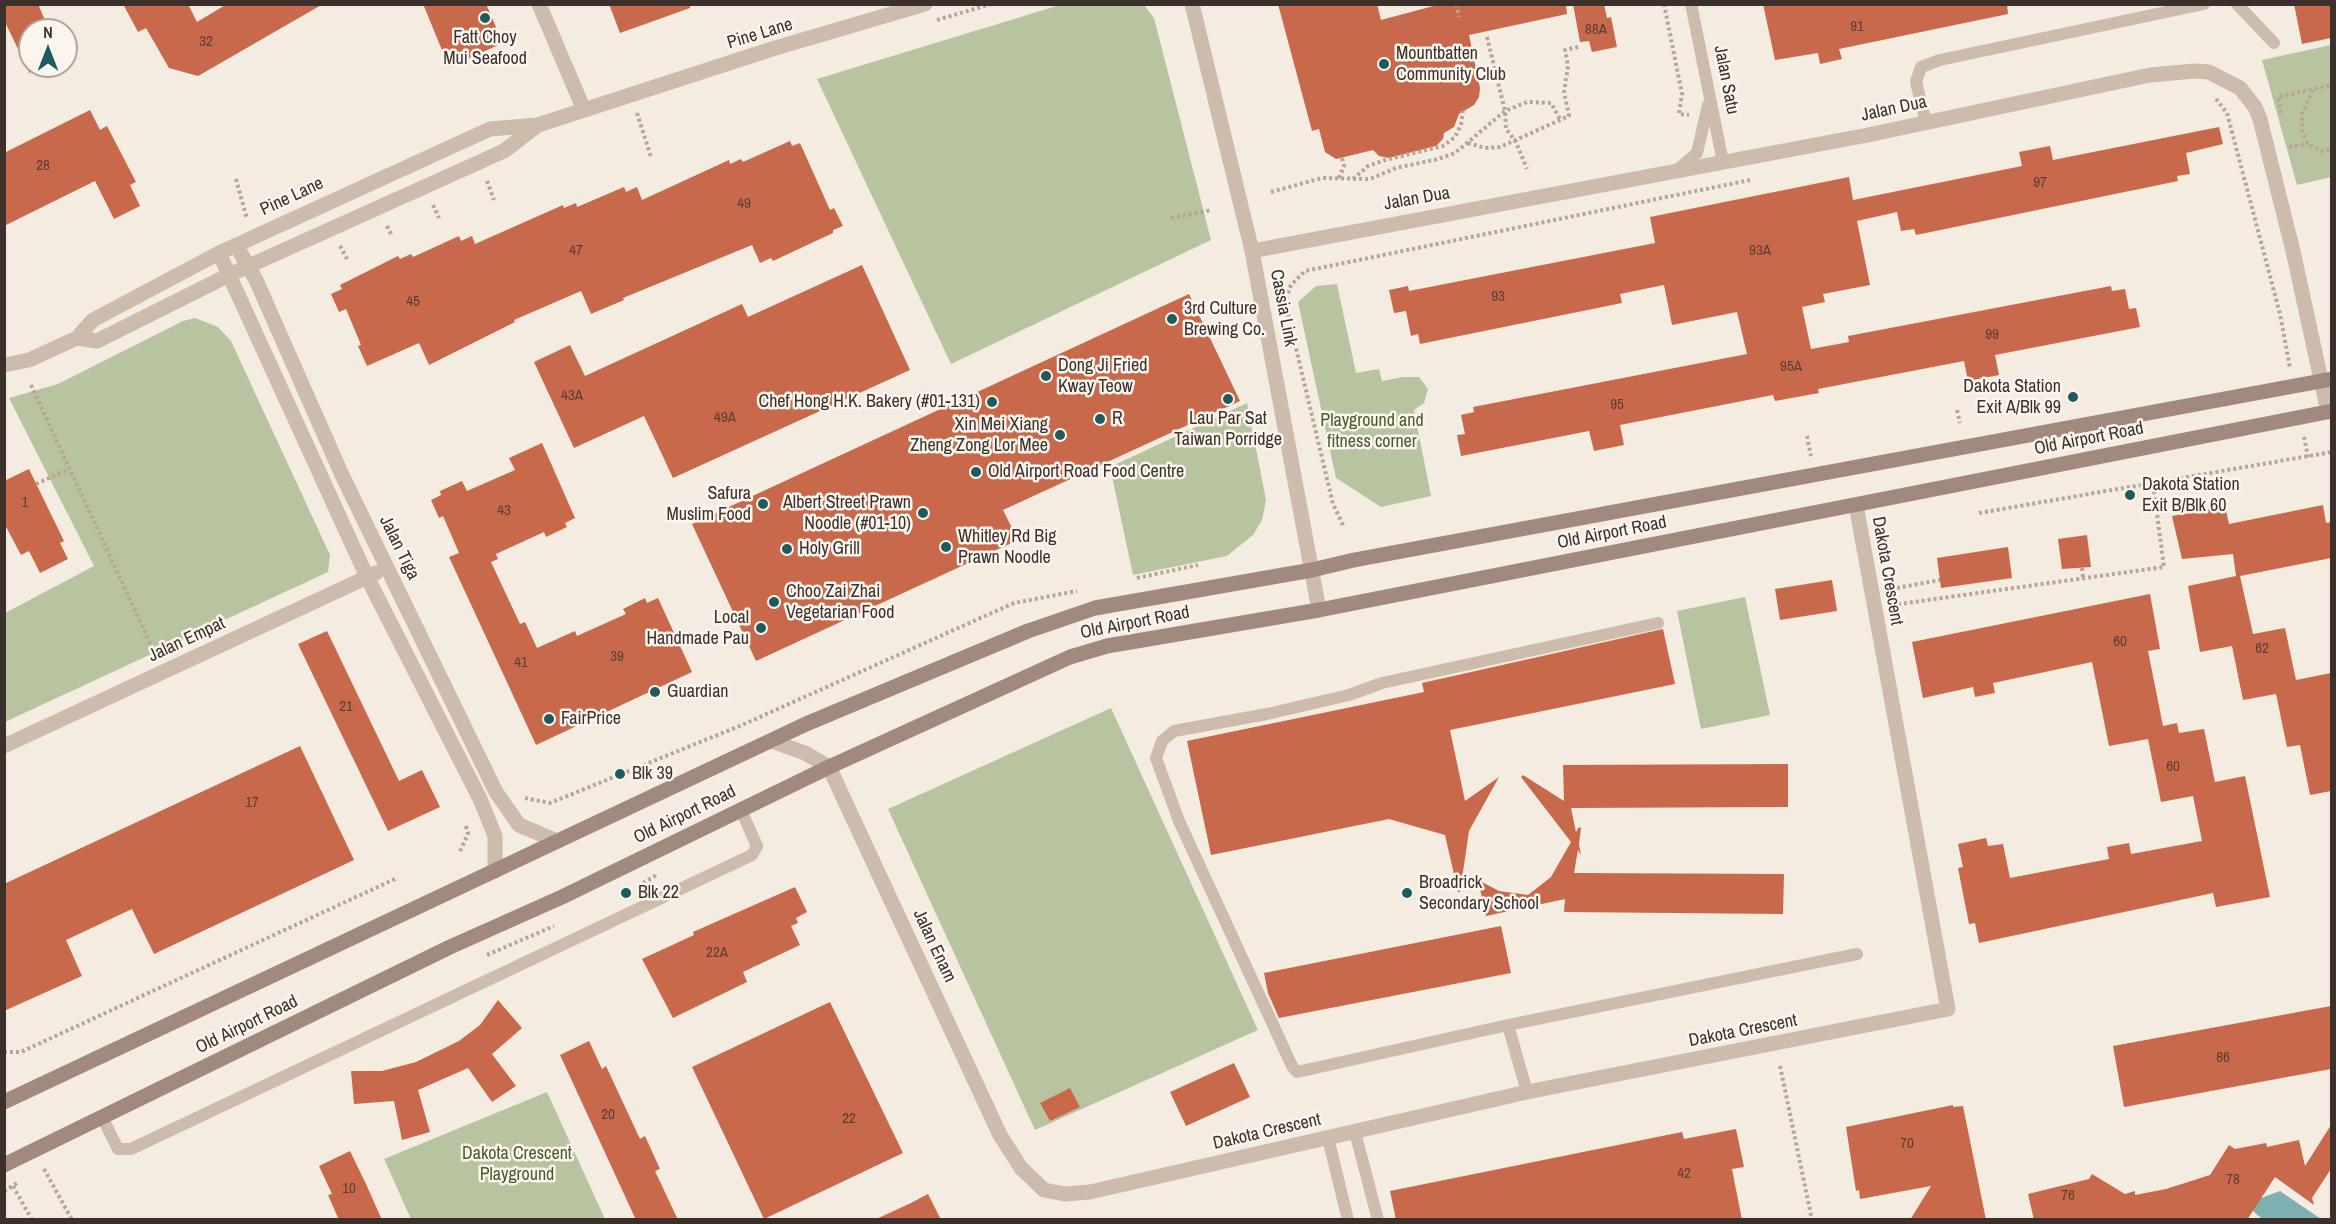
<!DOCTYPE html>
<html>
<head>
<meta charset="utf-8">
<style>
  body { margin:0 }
  #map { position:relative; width:2336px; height:1224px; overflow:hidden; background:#f4ebe1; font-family:"Archivo Narrow",sans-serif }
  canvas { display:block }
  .frame { position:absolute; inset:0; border:6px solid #3b302b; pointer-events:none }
  .north { position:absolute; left:18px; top:18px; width:60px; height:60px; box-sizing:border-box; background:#fbf5ee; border:2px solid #aea6a0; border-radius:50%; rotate:0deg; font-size:16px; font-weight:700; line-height:24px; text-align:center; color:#3b302b }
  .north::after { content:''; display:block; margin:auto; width:21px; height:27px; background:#1f5a5e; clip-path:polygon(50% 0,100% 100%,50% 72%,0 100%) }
</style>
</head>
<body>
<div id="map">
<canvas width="2336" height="1224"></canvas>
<div class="frame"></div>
<div class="north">N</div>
</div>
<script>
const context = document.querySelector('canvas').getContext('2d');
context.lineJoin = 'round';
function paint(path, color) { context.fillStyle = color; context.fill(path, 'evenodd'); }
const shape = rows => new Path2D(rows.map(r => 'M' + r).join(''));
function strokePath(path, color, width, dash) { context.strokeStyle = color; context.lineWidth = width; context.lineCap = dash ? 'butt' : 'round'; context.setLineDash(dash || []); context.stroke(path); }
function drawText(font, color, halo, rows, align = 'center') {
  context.font = font + ' "Archivo Narrow",sans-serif'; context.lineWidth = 5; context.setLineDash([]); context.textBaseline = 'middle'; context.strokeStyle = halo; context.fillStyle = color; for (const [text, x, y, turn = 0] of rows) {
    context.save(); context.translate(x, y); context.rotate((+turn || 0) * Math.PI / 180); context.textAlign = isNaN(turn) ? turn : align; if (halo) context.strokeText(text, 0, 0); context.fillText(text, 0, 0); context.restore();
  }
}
const green = shape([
  [1060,5,1144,5,1154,18,1211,240,951,364,817,79],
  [2331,45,2331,177,2297,185,2262,60],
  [1337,284,1356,373,1379,369,1382,381,1403,377,1419,377,1428,389,1424,403,1414,410,1431,496,1381,507,1336,478,1298,302,1316,286],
  [195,318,218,327,231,341,330,555,328,572,5,722,5,613,94,566,9,398,58,384,183,321],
  [1247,403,1266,500,1262,520,1253,535,1227,556,1133,575,1110,467],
  [1745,597,1770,715,1701,729,1677,611],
  [1111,708,1258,1030,1035,1130,888,809],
  [547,1092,605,1219,411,1219,384,1159]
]);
const water = shape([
  [2280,1191,2321,1219,2262,1219,2245,1204]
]);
const building = shape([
  [4,4,38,4,47,25,30,30,30,74,4,20],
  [123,4,188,4,197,22,227,4,323,4,198,76,169,68,146,28,138,32],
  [423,4,486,4,503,43,449,67],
  [609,4,690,4,690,8,620,33],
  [1278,4,1377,4,1381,20,1441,4,1566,4,1567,14,1469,35,1480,88,1479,97,1474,105,1459,114,1454,127,1444,133,1443,139,1436,146,1389,158,1379,156,1373,150,1336,159,1325,152,1319,129,1312,131],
  [1573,4,1604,4,1607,18,1611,17,1617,47,1592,52,1589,41,1580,42],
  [1763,4,2007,4,2008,14,1839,49,1842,59,1820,64,1818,53,1775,60],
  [2294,4,2331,4,2331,38,2302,44],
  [90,110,100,130,107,126,136,182,130,185,140,206,114,219,95,181,4,226,4,153],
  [2219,127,2223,144,2186,153,2190,174,2177,176,2178,181,1916,235,1914,229,1901,231,1897,212,1857,221,1870,285,1823,294,1825,302,1802,307,1811,349,1849,342,1848,336,2111,286,2112,291,2125,289,2129,309,2136,308,2140,327,1995,355,1999,375,1968,381,1964,361,1818,389,1819,393,1775,401,1773,395,1620,425,1624,445,1594,451,1589,431,1461,456,1457,435,1465,434,1461,415,1474,412,1473,407,1747,354,1737,312,1672,325,1664,285,1620,294,1622,303,1420,344,1418,334,1411,336,1406,311,1394,313,1389,290,1408,286,1409,291,1655,243,1650,217,1849,177,1853,200,2022,166,2019,152,2050,146,2053,160],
  [790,141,792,146,800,143,830,210,834,208,843,226,833,230,833,233,773,261,771,258,760,263,752,245,623,298,624,300,591,314,581,291,514,320,515,322,429,365,419,343,367,366,358,346,361,345,346,309,339,312,331,294,342,289,340,285,398,256,400,259,411,254,413,257,459,236,461,241,472,236,475,244,563,205,564,208,576,203,577,207,624,187,626,192,637,187,642,200,729,160,730,164,741,159,743,162],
  [862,265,910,370,673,478,644,416,574,448,534,362,570,345,585,376,742,304,748,317],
  [1189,294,1240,401,1003,510,1018,540,756,661,692,524],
  [542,443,575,518,565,523,567,527,546,537,544,532,496,554,498,559,491,562,520,624,525,622,537,648,575,631,577,636,626,614,623,609,645,598,647,603,658,598,692,672,536,745,449,557,459,553,443,516,439,518,431,500,441,495,440,491,462,481,467,491,515,470,509,458],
  [29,469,64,541,60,543,68,559,40,573,29,551,21,555,4,523,4,481],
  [2323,505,2326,523,2331,522,2331,558,2240,576,2253,634,2285,628,2296,680,2331,673,2331,791,2310,795,2300,745,2287,747,2276,694,2243,700,2232,646,2200,652,2188,586,2236,576,2233,554,2182,559,2172,516,2225,506,2229,524],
  [2087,535,2091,567,2062,569,2058,539],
  [2008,547,2012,578,1941,588,1937,558],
  [1832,580,1837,611,1780,620,1775,589],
  [2150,594,2160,649,2148,651,2163,726,2177,723,2179,733,2204,729,2215,782,2245,776,2270,897,2216,907,2213,893,1979,943,1975,923,1969,924,1958,868,1963,867,1958,844,1986,838,1988,846,2003,844,2010,878,2109,859,2107,847,2129,843,2131,854,2202,841,2193,796,2161,802,2148,739,2109,746,2092,662,1993,683,1995,693,1975,697,1973,687,1923,698,1912,642],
  [1663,629,1675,684,1450,730,1465,801,1499,777,1469,831,1460,892,1458,892,1445,835,1389,819,1211,855,1187,741,1424,692,1422,683],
  [327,631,399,781,422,770,440,807,388,831,298,644],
  [300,746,354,860,154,954,132,909,66,940,82,976,4,1011,4,884],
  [1788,764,1788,807,1571,808,1576,832,1579,827,1581,828,1579,844,1581,855,1578,850,1574,873,1784,874,1783,914,1564,912,1565,899,1486,916,1478,880,1499,891,1528,895,1551,877,1571,842,1521,777,1523,775,1564,801,1563,765],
  [795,887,807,912,796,918,798,923,791,926,800,945,743,972,747,982,673,1018,642,959,694,935,693,932],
  [1501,926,1511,973,1279,1018,1268,993,1264,973],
  [498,1000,522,1028,492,1054,516,1086,492,1102,468,1068,418,1090,430,1132,402,1140,394,1101,354,1104,351,1071,382,1071,416,1062,459,1041,480,1025],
  [830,1002,903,1153,764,1219,692,1067],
  [2331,1006,2331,1069,2124,1107,2113,1046],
  [589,1041,602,1069,606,1066,640,1139,645,1136,660,1169,655,1171,678,1220,636,1220,560,1055],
  [1234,1063,1250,1097,1186,1126,1170,1092],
  [1070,1088,1080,1107,1050,1121,1040,1103],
  [1953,1105,1953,1107,1963,1106,1986,1220,1910,1220,1931,1186,1860,1199,1859,1190,1856,1191,1846,1127],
  [2331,1125,2331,1169,2312,1198,2314,1205,2275,1177,2247,1220,2034,1220,2028,1194,2089,1179,2092,1174,2125,1194,2135,1191,2135,1195,2166,1189,2210,1175,2229,1145,2235,1149,2266,1143,2267,1147,2299,1140,2305,1166],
  [1736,1129,1744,1167,1732,1169,1742,1220,1396,1220,1390,1191,1682,1132,1684,1139],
  [350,1151,366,1184,382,1220,339,1220,328,1195,332,1194,319,1166],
  [928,1194,941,1220,874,1220,911,1203]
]);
const path = shape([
  [1456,4,1459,17],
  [1664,4,1682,94,1679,114,1689,115],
  [937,20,991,4],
  [1487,37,1505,111,1506,129,1516,142,1527,169],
  [2313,90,2302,114,2302,131,2308,144,2322,151,2332,149],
  [2216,99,2227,113,2280,314,2290,368],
  [637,113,651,157],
  [2281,113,2278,97,2332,85],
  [1468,143,1485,148,1500,147,1569,116,1564,92,1568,66,1565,50,1578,47],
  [2289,147,2308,144],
  [1339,178,1344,166,1342,158],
  [236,179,247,219],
  [1353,179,1368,166,1385,160,1443,146,1455,137,1461,125,1463,111],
  [487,181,494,200],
  [1271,192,1322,178,1370,179,1396,168,1438,159,1455,153,1505,111,1527,102,1551,103,1560,119],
  [433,205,439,218],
  [1171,218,1212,210],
  [387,226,392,236],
  [340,246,347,259],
  [31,385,155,654],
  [1957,410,1960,423],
  [1807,436,1811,456],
  [2304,437,2308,457],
  [36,484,69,469],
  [1979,513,2332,452],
  [1343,525,1333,504,1285,302,1291,285,1305,271,1750,180],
  [2082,568,2083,579],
  [1137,578,1198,565],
  [1891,589,1940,580],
  [1892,605,2164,567,2153,483],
  [525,798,550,803,742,725,1014,603,1077,591],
  [460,851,468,834,466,826],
  [643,883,657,875],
  [487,955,554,926],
  [4,1052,21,1052,395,879],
  [1780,1066,1812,1220],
  [44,1169,72,1220],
  [13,1186,32,1220],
  [4,1191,19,1182]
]);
const lane = shape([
  [1691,4,1723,162],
  [2237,4,2274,43],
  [1926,123,1916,82,1921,67,1940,60,2204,4],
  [1676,171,1697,153,1708,105],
  [1658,623,1382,683,1349,695,1267,714,1174,731,1162,741,1156,758,1179,821,1292,1066,1297,1072,1508,1025,1857,954],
  [1508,1025,1527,1092],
  [102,1117,118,1149,131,1149,752,855,757,846,741,810],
  [1355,1132,1378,1220],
  [1328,1138,1348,1220]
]);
const street = shape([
  [539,4,584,110],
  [1192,4,1252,251,1319,610],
  [236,245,256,280,342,475,496,792,519,825,557,841],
  [1252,251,1868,135,2150,75,2195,71,2209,72,2240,88,2255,107,2260,119,2293,251,2328,412],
  [219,253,367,577,480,799,495,836,495,871],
  [77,338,97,341,231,274,504,151,538,125],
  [4,365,29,360,77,338,93,320,219,253,490,129,538,125,772,49,925,4],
  [771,741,805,753,829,767,1000,1135,1021,1168,1044,1190,1065,1194,1090,1192,1527,1092,1948,1009,1856,505],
  [4,746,376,573]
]);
const secondary = shape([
  [4,1102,806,724,1028,631,1095,608,1312,570,1354,560,2332,379],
  [4,1165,450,947,562,897,829,767,1070,657,1107,646,1319,610,2332,411]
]);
const markers = [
  [485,18,6,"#1f5a5e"],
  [1384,64,6,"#1f5a5e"],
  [1172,319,6,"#1f5a5e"],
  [1046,376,6,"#1f5a5e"],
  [2073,397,6,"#1f5a5e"],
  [1228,399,6,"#1f5a5e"],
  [992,402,6,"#1f5a5e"],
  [1100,419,6,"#1f5a5e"],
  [1060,435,6,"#1f5a5e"],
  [976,472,6,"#1f5a5e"],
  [2130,495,6,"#1f5a5e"],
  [763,504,6,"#1f5a5e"],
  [923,513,6,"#1f5a5e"],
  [946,547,6,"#1f5a5e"],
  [787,549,6,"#1f5a5e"],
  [774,602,6,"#1f5a5e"],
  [761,628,6,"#1f5a5e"],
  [655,692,6,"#1f5a5e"],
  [549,719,6,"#1f5a5e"],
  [620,774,6,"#1f5a5e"],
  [626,893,6,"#1f5a5e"],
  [1407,893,6,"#1f5a5e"]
];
const numberNames = [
  ["91",1857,27],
  ["88A",1596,30],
  ["32",206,42],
  ["28",43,166],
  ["97",2040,183],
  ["49",744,204],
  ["47",576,251],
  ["93A",1760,251],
  ["93",1498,297],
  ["45",413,302],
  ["99",1992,335],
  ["95A",1791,367],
  ["43A",572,396],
  ["95",1617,405],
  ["49A",725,418],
  ["1",25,503],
  ["43",504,511],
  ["60",2120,642],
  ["62",2262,649],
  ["39",617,657],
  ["41",521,663],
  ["21",346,707],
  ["60",2173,767],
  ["17",252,803],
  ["22A",717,953],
  ["86",2223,1058],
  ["20",608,1115],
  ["22",849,1119],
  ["70",1907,1144],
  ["42",1684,1174],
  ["78",2233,1180],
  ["10",349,1189],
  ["76",2068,1196]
];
const streetNames = [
  ["Pine Lane",760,34,-17],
  ["Jalan Satu",1726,80,79],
  ["Jalan Dua",1894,109,-12],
  ["Pine Lane",292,197,-25],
  ["Jalan Dua",1417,199,-10],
  ["Cassia Link",1283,308,79],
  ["Old Airport Road",2089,439,-11],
  ["Old Airport Road",1612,533,-11],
  ["Jalan Tiga",399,548,64],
  ["Dakota Crescent",1887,571,80],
  ["Old Airport Road",1135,623,-11],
  ["Jalan Empat",187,640,-25],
  ["Old Airport Road",685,815,-26],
  ["Jalan Enam",934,946,65],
  ["Old Airport Road",247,1025,-26],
  ["Dakota Crescent",1743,1031,-11],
  ["Dakota Crescent",1267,1132,-13]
];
const poiNames = [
  ["Fatt Choy",485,38,"center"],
  ["Mui Seafood",485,59,"center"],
  ["Mountbatten",1396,54],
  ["Community Club",1396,75],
  ["3rd Culture",1184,309],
  ["Brewing Co.",1184,330],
  ["Dong Ji Fried",1058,366],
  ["Kway Teow",1058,387],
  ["Dakota Station",2061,387,"right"],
  ["Exit A/Blk 99",2061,408,"right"],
  ["Chef Hong H.K. Bakery (#01-131)",980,402,"right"],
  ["R",1112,419],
  ["Lau Par Sat",1228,419,"center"],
  ["Taiwan Porridge",1228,440,"center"],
  ["Xin Mei Xiang",1048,425,"right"],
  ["Zheng Zong Lor Mee",1048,446,"right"],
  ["Old Airport Road Food Centre",988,472],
  ["Dakota Station",2142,485],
  ["Exit B/Blk 60",2142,506],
  ["Safura",751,494,"right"],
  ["Muslim Food",751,515,"right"],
  ["Albert Street Prawn",911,503,"right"],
  ["Noodle (#01-10)",911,524,"right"],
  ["Whitley Rd Big",958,537],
  ["Prawn Noodle",958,558],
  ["Holy Grill",799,549],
  ["Choo Zai Zhai",786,592],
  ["Vegetarian Food",786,613],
  ["Local",749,618,"right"],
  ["Handmade Pau",749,639,"right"],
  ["Guardian",667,692],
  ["FairPrice",561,719],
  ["Blk 39",632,774],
  ["Broadrick",1419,883],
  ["Secondary School",1419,904],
  ["Blk 22",638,893]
];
const parkNames = [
  ["Playground and",1372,421],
  ["fitness corner",1372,442],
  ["Dakota Crescent",517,1154],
  ["Playground",517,1175]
];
paint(green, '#b8c4a0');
paint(water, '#7fb0b2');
paint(building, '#c8694b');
strokePath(path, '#b9a596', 4, [3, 3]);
strokePath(lane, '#cdbbac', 12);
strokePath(street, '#cdbbac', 15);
strokePath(secondary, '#a18a7d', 15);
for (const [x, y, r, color] of markers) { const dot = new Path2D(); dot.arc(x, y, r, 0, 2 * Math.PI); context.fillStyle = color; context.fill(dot); strokePath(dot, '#fbf5ee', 2); }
drawText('15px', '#5e3e33', null, numberNames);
drawText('18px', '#3b302b', '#fbf5ee', streetNames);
drawText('18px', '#3b302b', '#fbf5ee', poiNames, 'left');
drawText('18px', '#4a5a2e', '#fbf5ee', parkNames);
</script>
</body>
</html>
